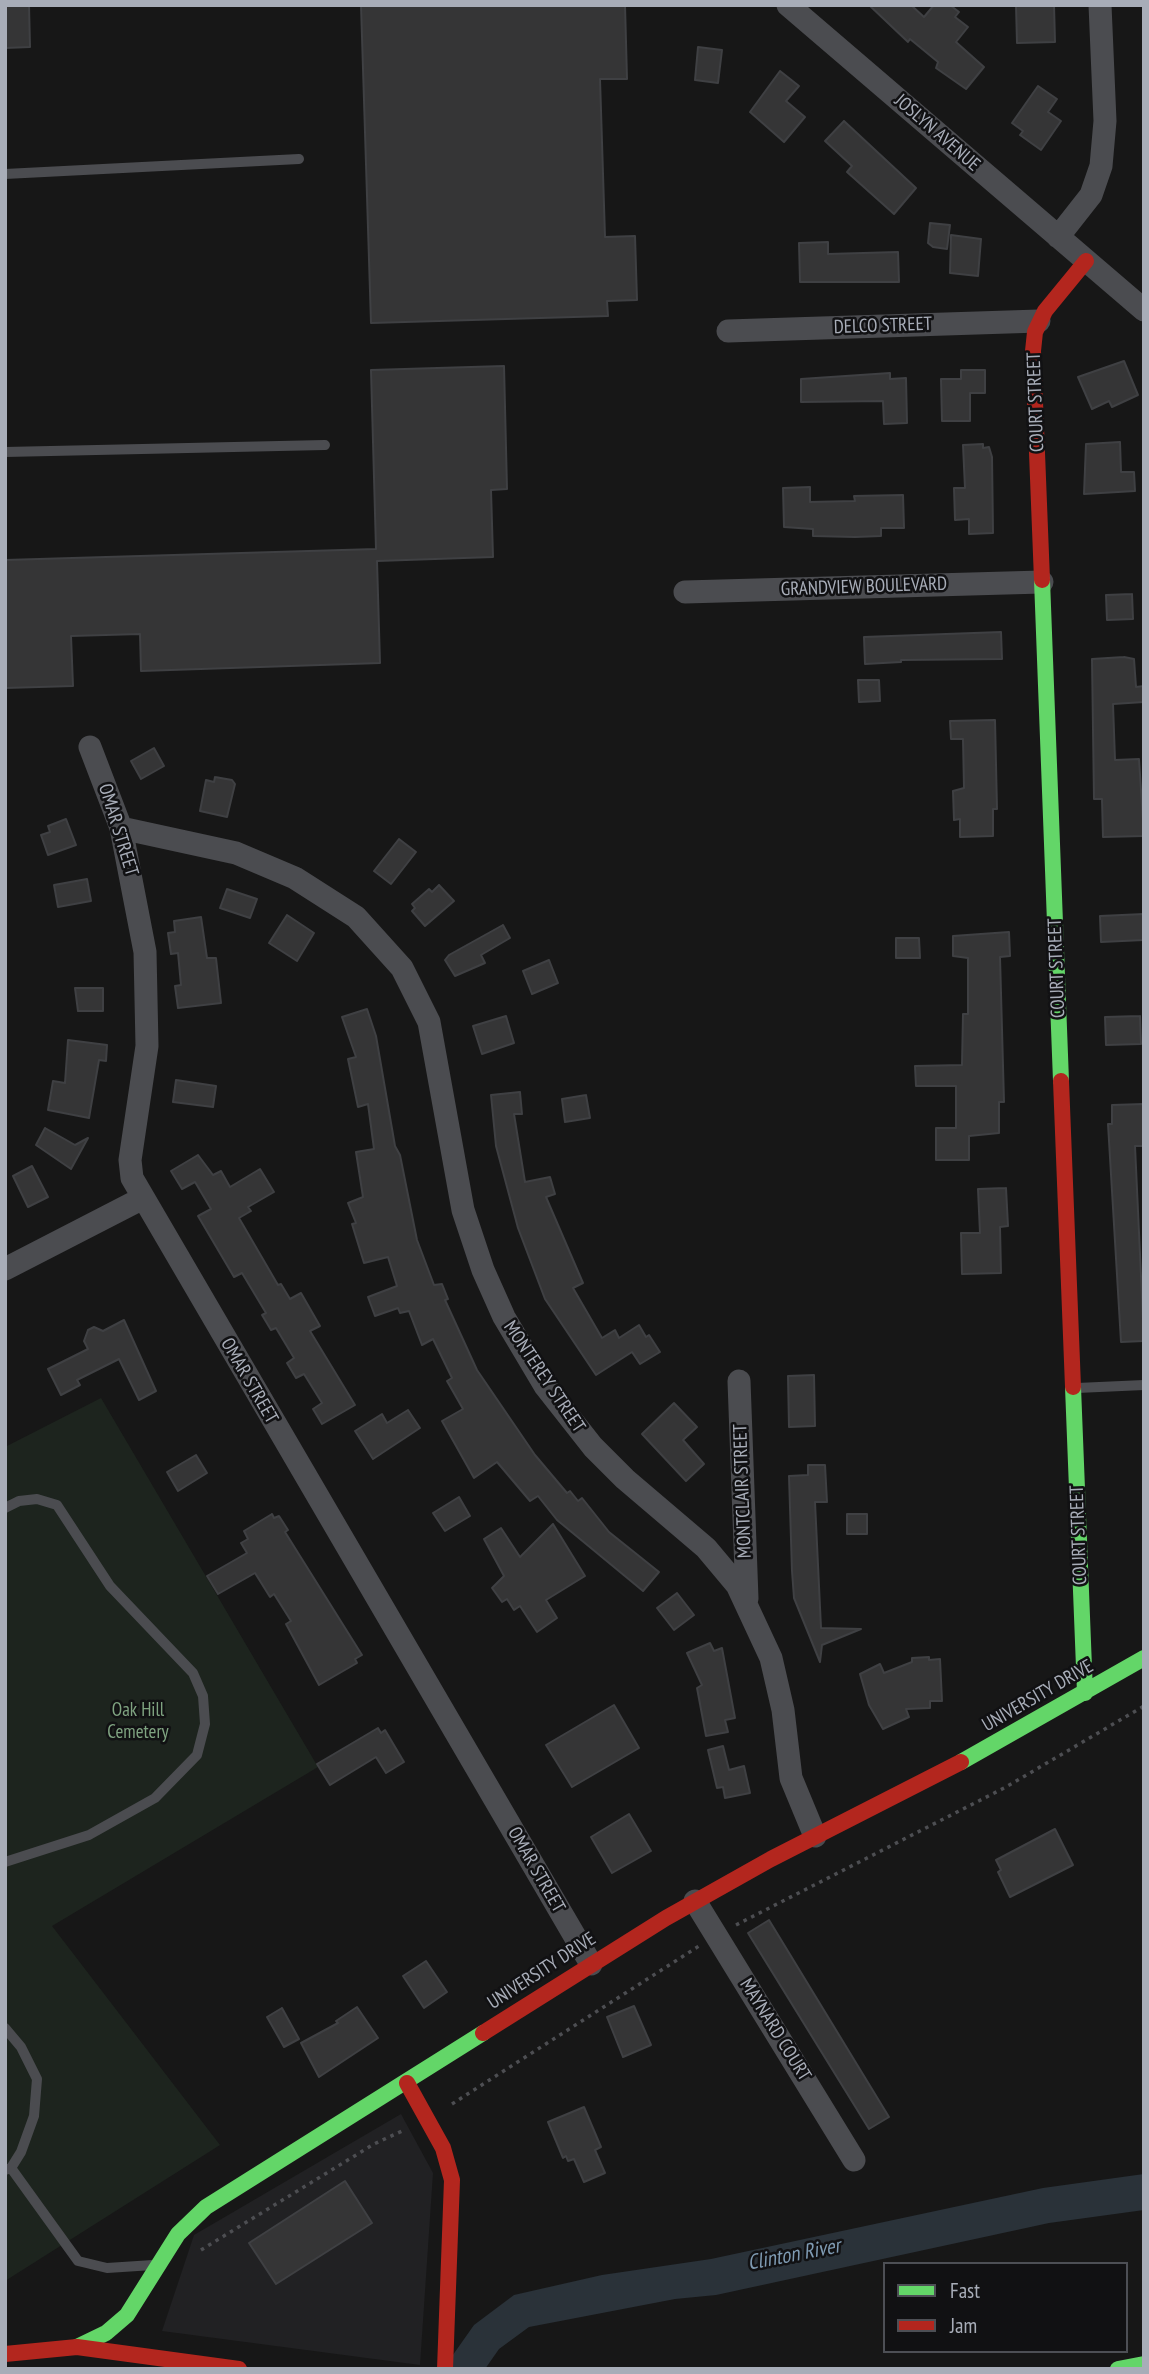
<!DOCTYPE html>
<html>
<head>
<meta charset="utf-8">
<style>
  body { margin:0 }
  #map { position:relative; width:1149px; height:2374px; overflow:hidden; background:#171717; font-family:"PT Sans Narrow",sans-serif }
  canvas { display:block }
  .frame { position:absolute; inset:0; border:7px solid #a8adb8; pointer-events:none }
  .legend { position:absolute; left:883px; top:2262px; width:245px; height:91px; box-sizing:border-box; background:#111113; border:2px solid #4d4f55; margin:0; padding:9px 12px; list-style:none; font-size:21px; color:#a8adb8 }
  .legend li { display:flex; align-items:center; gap:14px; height:35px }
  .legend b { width:35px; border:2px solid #4d4f55 }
</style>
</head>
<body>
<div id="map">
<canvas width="1149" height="2374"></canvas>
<div class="frame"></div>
<ul class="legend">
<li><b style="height:9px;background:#63d668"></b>Fast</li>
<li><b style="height:9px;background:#b3261e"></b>Jam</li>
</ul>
</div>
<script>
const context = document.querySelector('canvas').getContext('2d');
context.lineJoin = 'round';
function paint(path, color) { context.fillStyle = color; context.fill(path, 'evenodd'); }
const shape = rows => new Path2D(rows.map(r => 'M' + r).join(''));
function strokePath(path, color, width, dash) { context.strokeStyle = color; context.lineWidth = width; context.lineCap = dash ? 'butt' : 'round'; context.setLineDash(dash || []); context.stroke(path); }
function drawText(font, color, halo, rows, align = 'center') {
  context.font = font + ' "PT Sans Narrow",sans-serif'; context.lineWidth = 5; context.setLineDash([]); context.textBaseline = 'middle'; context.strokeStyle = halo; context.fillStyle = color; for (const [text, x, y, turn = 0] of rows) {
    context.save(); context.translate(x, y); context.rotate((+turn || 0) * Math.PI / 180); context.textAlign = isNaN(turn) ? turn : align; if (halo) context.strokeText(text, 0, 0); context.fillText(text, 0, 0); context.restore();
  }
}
const built = shape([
  [401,2114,433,2173,420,2365,162,2331,194,2235]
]);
const green = shape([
  [101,1398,318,1767,52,1926,220,2145,5,2281,5,1447]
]);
const water = shape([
  [1144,2174,1144,2210,1049,2223,716,2295,675,2299,529,2327,499,2349,485,2369,443,2369,474,2325,514,2295,602,2275,711,2259,1043,2188]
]);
const building = shape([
  [5,5,29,5,30,47,5,48,5,5],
  [361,5,625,5,627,79,600,79,605,237,635,236,637,300,607,301,608,316,371,323,361,5],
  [869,5,911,5,924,17,934,5,950,5,959,12,955,17,968,27,956,42,984,67,966,89,936,68,938,62,910,39,908,42,869,5],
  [1016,5,1054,5,1055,42,1017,43,1016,5],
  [698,47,722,50,718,83,695,80,698,47],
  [780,71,799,86,786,101,805,117,784,142,750,112,780,71],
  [1038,86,1057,99,1048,112,1061,121,1041,150,1020,135,1023,131,1012,123,1038,86],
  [844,121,916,188,894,214,847,172,852,166,825,141,844,121],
  [930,223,950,225,947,249,933,247,928,243,930,223],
  [951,235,981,239,978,276,950,273,951,235],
  [828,242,828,254,898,252,899,282,800,282,799,243,828,242],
  [1124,361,1138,395,1112,407,1109,401,1092,409,1078,377,1124,361],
  [504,366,507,489,491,490,493,557,377,561,380,663,141,671,140,634,71,636,73,686,5,688,5,560,376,549,371,370,504,366],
  [961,370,985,370,985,393,970,393,970,421,942,421,941,379,961,379,961,370],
  [890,373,890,379,906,378,907,423,884,424,883,401,801,402,801,379,890,373],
  [1120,442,1121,472,1134,472,1135,491,1084,494,1086,444,1120,442],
  [983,444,983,448,989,447,992,457,993,533,969,534,969,519,955,520,954,488,965,488,963,445,983,444],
  [810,487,810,502,855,501,854,496,903,495,904,528,881,528,881,536,855,537,813,536,813,529,784,527,783,488,810,487],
  [1132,594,1133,619,1107,620,1106,595,1132,594],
  [1001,632,1002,659,901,660,901,662,865,664,864,637,1001,632],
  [1124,657,1134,659,1136,687,1144,686,1144,702,1113,704,1115,760,1139,759,1144,836,1103,837,1102,799,1094,799,1092,659,1124,657],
  [858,680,879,680,880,701,859,702,858,680],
  [995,720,997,809,993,809,993,836,960,837,960,819,954,820,953,791,964,788,963,739,951,739,950,721,995,720],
  [154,748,164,766,141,779,131,761,154,748],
  [215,777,232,780,235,784,227,817,200,811,206,780,214,782,215,777],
  [66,819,76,845,48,855,41,835,50,832,48,826,66,819],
  [399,839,416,852,391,884,374,871,399,839],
  [87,879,91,901,58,907,54,885,87,879],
  [439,885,454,901,425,926,412,911,415,908,412,904,429,889,432,892,439,885],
  [227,889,257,899,250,918,220,908,227,889],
  [1144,914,1144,940,1101,942,1100,916,1144,914],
  [287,915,314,933,297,961,269,943,287,915],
  [201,917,207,958,216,958,221,1003,178,1008,175,986,181,985,178,953,171,954,168,933,175,932,174,921,201,917],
  [503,925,510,938,481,955,485,963,455,976,445,960,449,955,503,925],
  [1009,932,1010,956,1000,957,1004,1102,999,1102,999,1133,969,1136,969,1160,936,1160,936,1128,956,1128,956,1086,916,1086,915,1066,962,1065,963,1014,968,1014,968,958,953,956,953,936,1009,932],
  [896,938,919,938,920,958,896,958,896,938],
  [549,960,558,983,532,994,523,971,549,960],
  [75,988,103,988,103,1011,78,1011,75,988],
  [367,1009,376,1036,395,1146,400,1155,417,1240,434,1285,442,1284,448,1299,445,1300,477,1370,535,1455,567,1493,570,1491,578,1501,582,1498,609,1532,659,1572,643,1591,557,1520,538,1496,530,1501,497,1462,474,1478,442,1421,463,1409,447,1381,452,1378,433,1339,422,1345,409,1311,400,1313,398,1308,375,1316,368,1297,397,1286,388,1257,364,1263,352,1224,356,1223,348,1203,363,1197,356,1152,374,1149,368,1104,358,1107,348,1059,356,1057,342,1017,367,1009],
  [506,1016,514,1043,482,1054,473,1026,506,1016],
  [1140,1016,1141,1044,1106,1045,1105,1017,1140,1016],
  [68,1040,107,1045,106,1061,99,1060,89,1118,48,1110,53,1081,65,1083,68,1040],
  [176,1080,216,1086,213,1107,173,1102,176,1080],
  [520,1092,522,1114,514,1114,525,1182,550,1177,555,1194,546,1197,583,1283,573,1288,602,1338,615,1330,619,1338,639,1325,646,1337,649,1335,660,1352,640,1364,632,1352,596,1375,545,1299,518,1228,496,1146,491,1095,520,1092],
  [586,1095,590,1118,565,1122,562,1099,586,1095],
  [1144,1104,1144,1146,1135,1146,1144,1341,1121,1342,1108,1124,1112,1124,1112,1105,1144,1104],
  [45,1128,75,1145,88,1138,71,1169,36,1145,45,1128],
  [198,1155,213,1175,221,1171,230,1187,260,1169,274,1192,248,1207,251,1211,239,1218,278,1285,281,1284,290,1299,301,1293,320,1326,310,1331,355,1405,322,1424,313,1409,322,1403,304,1374,296,1378,287,1363,294,1358,276,1328,271,1330,262,1315,266,1313,242,1273,234,1277,198,1216,211,1209,195,1182,182,1189,171,1171,198,1155],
  [32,1166,48,1197,28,1207,13,1176,32,1166],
  [1006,1188,1008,1226,1000,1227,1001,1273,962,1274,961,1233,980,1233,978,1189,1006,1188],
  [124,1320,156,1391,139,1400,119,1359,77,1380,80,1385,61,1395,48,1369,88,1349,84,1341,88,1330,94,1327,103,1331,124,1320],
  [814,1375,815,1426,789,1427,788,1376,814,1375],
  [674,1403,697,1427,683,1440,704,1464,686,1481,642,1434,674,1403],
  [408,1410,420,1428,373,1459,355,1431,382,1414,387,1423,408,1410],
  [196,1455,207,1473,178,1491,167,1472,196,1455],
  [808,1465,825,1465,827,1502,815,1502,821,1628,861,1629,822,1645,820,1662,794,1598,792,1571,789,1476,808,1475,808,1465],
  [459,1497,470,1516,445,1531,433,1513,459,1497],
  [272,1514,274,1518,279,1516,288,1530,285,1532,362,1655,355,1659,357,1663,319,1685,286,1624,291,1621,274,1594,270,1597,255,1573,218,1594,207,1576,247,1553,241,1543,248,1539,244,1531,272,1514],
  [847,1514,867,1514,867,1534,847,1534,847,1514],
  [553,1524,585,1576,546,1600,557,1618,537,1632,520,1606,514,1610,507,1599,502,1602,492,1588,504,1576,484,1539,501,1528,520,1557,553,1524],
  [677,1593,694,1615,674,1630,657,1608,677,1593],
  [710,1643,714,1651,722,1648,735,1718,725,1720,728,1732,706,1736,697,1688,702,1685,687,1653,710,1643],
  [929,1657,929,1660,940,1659,942,1701,930,1701,930,1708,906,1709,909,1717,883,1729,869,1705,860,1674,880,1664,884,1673,912,1662,912,1658,929,1657],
  [614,1705,639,1748,572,1787,546,1745,614,1705],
  [378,1728,381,1733,385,1730,404,1762,386,1773,376,1757,330,1785,317,1764,378,1728],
  [723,1746,729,1770,744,1766,750,1793,725,1798,723,1787,717,1788,708,1750,723,1746],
  [629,1814,651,1851,612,1873,591,1837,629,1814],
  [1055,1829,1073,1865,1010,1897,998,1872,1001,1870,996,1860,1055,1829],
  [769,1920,889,2117,869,2129,748,1933,769,1920],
  [426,1961,447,1992,424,2008,403,1976,426,1961],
  [634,2006,651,2045,623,2057,607,2017,634,2006],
  [357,2007,378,2038,319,2077,301,2043,338,2023,336,2021,357,2007],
  [282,2008,299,2039,284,2047,267,2017,282,2008],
  [584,2107,601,2147,595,2150,605,2173,584,2182,574,2159,568,2161,566,2156,563,2158,548,2122,584,2107],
  [345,2181,372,2223,276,2284,249,2243,345,2181]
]);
const path = shape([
  [736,1925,1006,1787,1144,1706],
  [452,2104,699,1946],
  [201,2250,374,2144,402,2131]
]);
const lane = shape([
  [5,174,299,159],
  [5,452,325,445],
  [1077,1388,1144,1385],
  [5,1508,19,1501,37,1499,57,1505,110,1586,193,1673,203,1696,205,1724,197,1755,155,1798,89,1835,5,1862],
  [5,2028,21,2047,37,2079,34,2116,21,2152,11,2168,5,2170],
  [11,2168,78,2261,107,2268,153,2265]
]);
const street = shape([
  [788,5,1144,310],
  [1058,237,1091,195,1101,166,1105,121,1100,5],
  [728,331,1039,321],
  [685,592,1042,582],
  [90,747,121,828,145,952,147,1046,130,1160,132,1178,591,1964],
  [121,828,236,853,295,878,356,917,402,968,429,1022,463,1210,483,1270,504,1317,545,1386,593,1447,625,1479,706,1548,737,1585,771,1658,783,1710,791,1778,815,1836],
  [5,1269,143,1198],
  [739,1381,747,1599],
  [695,1901,854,2160]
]);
const fast = shape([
  [1042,580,1061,1081],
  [1073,1387,1085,1693],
  [961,1762,1144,1658],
  [77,2347,106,2333,127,2315,178,2234,206,2207,483,2033],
  [1118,2369,1144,2364]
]);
const jam = shape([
  [1042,580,1033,351,1035,332,1045,311,1086,261],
  [1061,1081,1073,1387],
  [483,2033,666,1918,771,1859,961,1762],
  [407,2083,443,2148,452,2180,445,2369],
  [5,2354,77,2347,239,2369]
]);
const streetNames = [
  ["JOSLYN AVENUE",937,133,41],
  ["DELCO STREET",883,326,-2],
  ["COURT STREET",1036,402,-92],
  ["GRANDVIEW BOULEVARD",864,587,-2],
  ["OMAR STREET",118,830,73],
  ["COURT STREET",1057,968,-92],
  ["MONTEREY STREET",544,1377,56],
  ["OMAR STREET",249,1381,60],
  ["MONTCLAIR STREET",743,1491,-92],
  ["COURT STREET",1079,1535,-92],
  ["UNIVERSITY DRIVE",1038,1696,-30],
  ["OMAR STREET",536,1870,60],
  ["UNIVERSITY DRIVE",542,1971,-33],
  ["MAYNARD COURT",775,2030,58]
];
const parkNames = [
  ["Oak Hill",138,1711],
  ["Cemetery",138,1733]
];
const waterNames = [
  ["Clinton River",794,2255,-11]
];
paint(built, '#212123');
paint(green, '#1d241e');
paint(water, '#2a3239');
paint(building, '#353536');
strokePath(building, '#3f4043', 2);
strokePath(path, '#4d4e52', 3.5, [3.5, 5]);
strokePath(lane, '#4b4c50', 10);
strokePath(street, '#4b4c50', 23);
strokePath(fast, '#63d668', 16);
strokePath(jam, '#b3261e', 16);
drawText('19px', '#a8adb8', '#111113', streetNames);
drawText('19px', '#7fa381', '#111113', parkNames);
drawText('italic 21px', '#7f9bb3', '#111113', waterNames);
</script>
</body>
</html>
